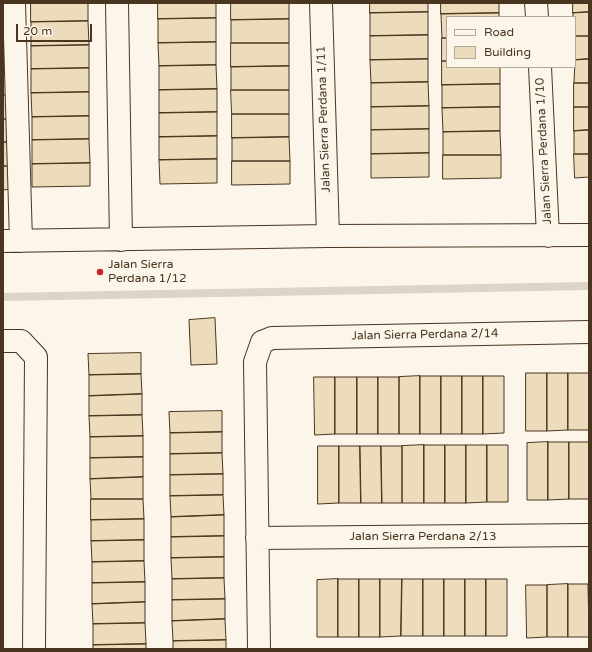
<!DOCTYPE html>
<style>
body{margin:0}
#map{position:relative;width:592px;height:652px;overflow:hidden;background:#fbf6e9;font-family:"Varela Round",sans-serif}
canvas{display:block}
.frame{position:absolute;inset:0;border:4px solid #4a3520;pointer-events:none}
.legend{position:absolute;left:446px;top:16px;width:130px;height:52px;box-sizing:border-box;background:#fbf6e9;border:1px solid #b4a999;margin:0;padding:5px 7px;list-style:none;font-size:12px;color:#4a3520}
.legend li{display:flex;align-items:center;gap:8px;height:20px}
.legend b{width:20px;border:1px solid #b4a999}
.scale{position:absolute;left:16px;top:24px;width:76px;height:18px;box-sizing:border-box;border:2px solid #4a3520;border-top:0;padding-left:5px;font-size:12px;line-height:14px;white-space:nowrap;color:#4a3520;-webkit-text-stroke:3px #fbf6e9;paint-order:stroke}
</style>
<div id="map">
<canvas width="592" height="652"></canvas>
<div class="frame"></div>
<ul class="legend">
<li><b style="height:5px;background:#fbf6e9"></b>Road</li>
<li><b style="height:11px;background:#ecdcbc"></b>Building</li>
</ul>
<div class="scale">20 m</div>
</div>
<script>
const context = document.querySelector('canvas').getContext('2d');
context.lineJoin = 'round';
function strokePath(path, color, width, dash) { context.strokeStyle = color; context.lineWidth = width; context.lineCap = dash ? 'butt' : 'round'; context.setLineDash(dash || []); context.stroke(path); }
function fill(path, color) { context.fillStyle = color; context.fill(path, 'evenodd'); }
function write(font, color, halo, rows, align = 'center') {
  context.font = font + ' "Varela Round",sans-serif'; context.lineWidth = 3; context.setLineDash([]); context.textBaseline = 'middle'; context.strokeStyle = halo; context.fillStyle = color; for (const [text, x, y, turn = 0] of rows) {
    context.save(); context.translate(x, y); context.rotate((+turn || 0) * Math.PI / 180); context.textAlign = isNaN(turn) ? turn : align; if (halo) context.strokeText(text, 0, 0); context.fillText(text, 0, 0); context.restore();
  }
}
const stream = new Path2D(`
 M3 297 589 286`);
const building = new Path2D(`
 M31 3H88V21L31 22Z
 M158 3H216V18L158 19Z
 M231 3H289V19L231 20Z
 M370 3H428V12L370 13Z
 M441 3H499V13L441 14Z
 M573 3H589V12L573 13Z
 M428 12V35L370 36V13Z
 M589 12V36H575V17H573V13Z
 M499 13V17H447V38H442L441 14Z
 M216 18V42L158 43V19Z
 M289 19V43H231V20Z
 M88 21 89 45 31 46V22Z
 M428 35V59L370 60V36Z
 M575 36H589V59L575 60Z
 M442 38H447V61H442Z
 M216 42V65L159 66 158 43Z
 M231 43H289V66L231 67Z
 M89 45V68L31 69V46Z
 M428 59V82L371 83 370 60Z
 M589 59V83H574L575 60Z
 M442 61H447V67H500V84L442 85Z
 M216 65 217 89 159 90V66Z
 M289 66V90H231V67Z
 M89 68V92L31 93V69Z
 M3 72H10V95H3Z
 M428 82 429 106 371 107V83Z
 M574 83H589V107H574Z
 M500 84V107L442 108V85Z
 M217 89V112L159 113V90Z
 M231 90H289V114H232Z
 M89 92V116L32 117 31 93Z
 M3 95H10V119H3Z
 M429 106V129L371 130V107Z
 M500 107V131L443 132 442 108Z
 M574 107H589V130L574 131Z
 M217 112V136L159 137V113Z
 M232 114H289V137L232 138Z
 M89 116V139L32 140V117Z
 M3 119H10V142H3Z
 M429 129V153L371 154V130Z
 M589 130V154H574V131Z
 M500 131 501 155H443V132Z
 M217 136V159L159 160V137Z
 M289 137 290 161H232V138Z
 M89 139 90 163 32 164V140Z
 M3 142H10L11 166H3Z
 M429 153V177L371 178V154Z
 M574 154H589V177L575 178Z
 M443 155H501V178L443 179Z
 M217 159V183L160 184 159 160Z
 M232 161H290V184L232 185Z
 M90 163V186L32 187V164Z
 M3 166H11V189L3 190Z
 M215 318 217 364 191 365 189 320Z
 M141 353V374L89 375 88 354Z
 M526 373H547V431H526Z
 M547 373H568V430L547 431Z
 M568 373H589V430H568Z
 M141 374 142 394 89 396V375Z
 M420 376H441V434H420Z
 M420 376V434H399V377Z
 M441 376H462V434H441Z
 M462 376H483V434H462Z
 M483 376H504V433L483 434Z
 M314 377H335V434L315 435Z
 M335 377H357V434H335Z
 M357 377H378V434H357Z
 M378 377H399V434H378Z
 M142 394V415L89 416V396Z
 M222 411V432L170 433 169 412Z
 M142 415 143 436 90 437 89 416Z
 M222 432V453L170 454V433Z
 M143 436V457L90 458V437Z
 M548 442H569V499L548 500Z
 M548 442V500H527V443Z
 M569 442H589V499H569Z
 M424 445V503H402V446Z
 M424 445H445V503H424Z
 M445 445H466V503H445Z
 M466 445H487V502L466 503Z
 M487 445H508V502H487Z
 M318 446H339V503L318 504Z
 M339 446H360L361 503H339Z
 M360 446H381L382 503H361Z
 M381 446H402V503H382Z
 M222 453 223 474 170 475V454Z
 M143 457V477L90 479V458Z
 M223 474V495L170 496V475Z
 M143 477V499H91L90 479Z
 M223 495 224 515 171 517 170 496Z
 M91 499H143L144 519 91 520Z
 M224 515V536L171 537V517Z
 M144 519V540L91 541V520Z
 M224 536V557L171 558V537Z
 M144 540V561L92 562 91 541Z
 M224 557V578L172 579 171 558Z
 M144 561 145 582 92 583V562Z
 M224 578 225 599 172 600V579Z
 M338 579H359V637H338Z
 M338 579V637H317V580Z
 M359 579H380V637H359Z
 M380 579H402L401 636 380 637Z
 M402 579H423V636H401Z
 M423 579H444V636H423Z
 M444 579H465V636H444Z
 M465 579H486V636H465Z
 M486 579H507V636H486Z
 M145 582V602L92 604V583Z
 M568 584V637H547V585Z
 M568 584H588L589 637H568Z
 M526 585H547V637L527 638Z
 M225 599V619L172 621V600Z
 M145 602V623L93 624 92 604Z
 M225 619 226 640 173 641 172 621Z
 M145 623 146 644 93 645V624Z
 M226 640V649H173V641Z
 M146 644V649H93V645Z`);
const minor = new Path2D(`
 M14 3 21 241
 M117 3 121 240
 M321 3 328 236
 M536 3 537 17
 M540 67 548 236
 M3 241 328 236 589 235
 M3 341H21L36 357 34 649
 M257 538 589 535
 M259 649 255 362 262 342 272 338 589 332`);
const markers = [
 [100,272,4,"#c62828"]
];
const streetNames = [
 ["Jalan Sierra Perdana 1/11",324,119,-92],
 ["Jalan Sierra Perdana 1/10",544,151,-93],
 ["Jalan Sierra Perdana 2/14",425,335,-1],
 ["Jalan Sierra Perdana 2/13",423,537]
];
const poiNames = [
 ["Jalan Sierra",108,265],
 ["Perdana 1/12",108,279]
];
strokePath(stream, '#dcd4c6', 8);
fill(building, '#ecdcbc');
strokePath(building, '#4a3520', 1);
strokePath(minor, '#4a3520', 24);
strokePath(minor, '#fbf6e9', 22);
for (const [x, y, r, color] of markers) { const dot = new Path2D(); dot.arc(x, y, r, 0, 2 * Math.PI); context.fillStyle = color; context.fill(dot); strokePath(dot, '#fbf6e9', 1.5); }
write('12px', '#4a3520', '#fbf6e9', streetNames);
write('12px', '#4a3520', '#fbf6e9', poiNames, 'left');
</script>
